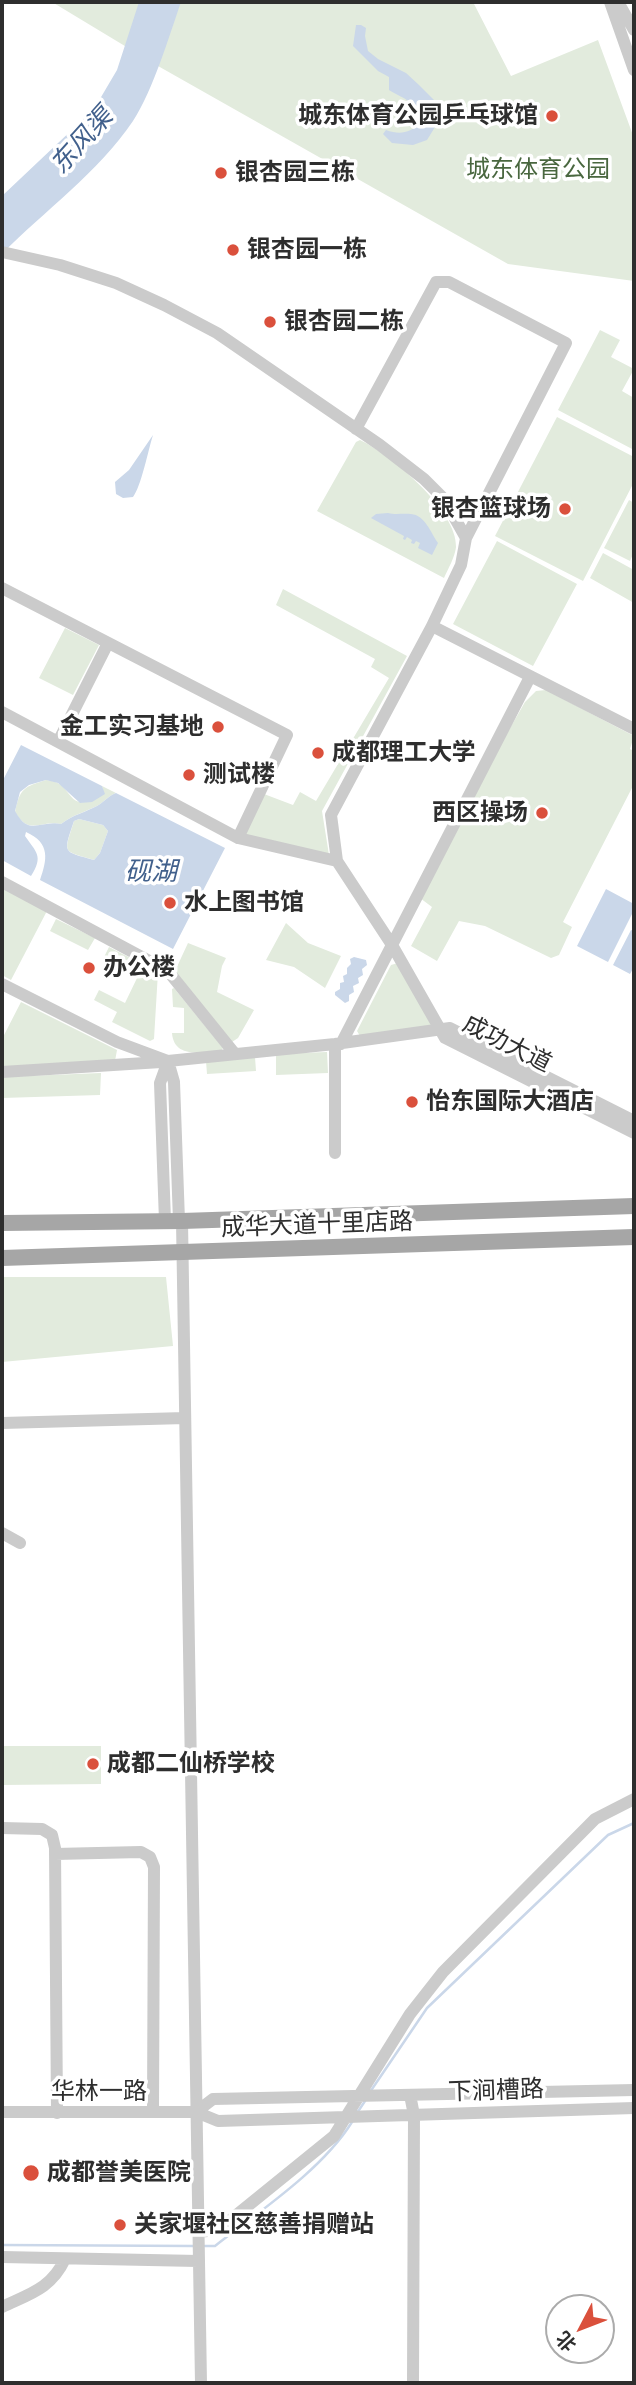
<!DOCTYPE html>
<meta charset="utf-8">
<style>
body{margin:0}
#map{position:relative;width:636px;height:2385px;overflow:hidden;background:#fff;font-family:Quicksand,"Noto Sans SC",sans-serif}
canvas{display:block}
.frame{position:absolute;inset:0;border:4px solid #2e2e2e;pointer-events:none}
.north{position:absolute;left:545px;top:2294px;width:70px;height:70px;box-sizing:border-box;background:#fff;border:2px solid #ababab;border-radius:50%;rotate:228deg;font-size:19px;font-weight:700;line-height:28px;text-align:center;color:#2e2e2e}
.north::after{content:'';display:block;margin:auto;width:24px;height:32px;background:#da503c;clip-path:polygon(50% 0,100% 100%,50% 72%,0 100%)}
</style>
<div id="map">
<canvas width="636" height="2385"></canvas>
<div class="frame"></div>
<div class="north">北</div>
</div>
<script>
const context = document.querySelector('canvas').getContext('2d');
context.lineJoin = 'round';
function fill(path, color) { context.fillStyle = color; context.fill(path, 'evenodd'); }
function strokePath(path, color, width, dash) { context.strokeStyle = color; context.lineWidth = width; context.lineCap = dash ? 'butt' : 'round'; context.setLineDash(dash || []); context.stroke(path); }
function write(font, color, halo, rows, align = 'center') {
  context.font = font + ' Quicksand,"Noto Sans SC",sans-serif'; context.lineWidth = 7; context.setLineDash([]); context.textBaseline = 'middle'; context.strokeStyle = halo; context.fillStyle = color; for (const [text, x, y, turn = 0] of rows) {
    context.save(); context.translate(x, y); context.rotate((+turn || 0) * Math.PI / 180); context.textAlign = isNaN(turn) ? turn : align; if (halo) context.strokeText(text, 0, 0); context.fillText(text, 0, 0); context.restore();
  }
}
const green = new Path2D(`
 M52 2H473L511 76 598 40 634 138V281L508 264 158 66Z
 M600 330 620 340 611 357 634 369 622 391 634 398V450L558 410Z
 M557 417 634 457V482L583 581 495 536Z
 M360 440C390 454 458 511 456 547 455 557 448 569 444 578L317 511 356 442Z
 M629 500 634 503V552L630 561 604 548Z
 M497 541 577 584 533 666 453 624Z
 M603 553 634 570V603L590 578Z
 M283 589 407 656 322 811 329 855 243 835 264 794 293 805 300 792 316 801 389 678 371 667 375 659 276 605Z
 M65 628 99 645 73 695 39 678Z
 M546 690 634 736 630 749 634 751V784L563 922 572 927 559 955 551 958 485 926 459 921 437 961 411 946 432 907 420 898 497 751 525 702 536 691Z
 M46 780C77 782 63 818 104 794L102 786 116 793C108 796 104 802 97 806 83 813 74 814 61 824 40 820 29 836 15 812 20 788 24 787 46 780Z
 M79 819 103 825 108 831 100 853 94 860C61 850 64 854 74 821Z
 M2 885 48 909 11 980 2 975Z
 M56 919 95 938 88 950 50 931Z
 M286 923 308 943 341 956 325 988 294 967 266 960Z
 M188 943 226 958 222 966 217 992 254 1010 238 1038 232 1042 175 971Z
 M109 947 158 972 154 1039 150 1041 112 1022 117 1012 94 1000 99 990 125 1003 138 976 103 959Z
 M398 963 433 1021 429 1028 360 1036 357 1031 391 965Z
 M174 988 223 1048 221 1051C202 1052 174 1059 172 1033H184V1008L173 1007 172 989Z
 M21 1002 117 1050 115 1061 2 1068V1039Z
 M327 1052 328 1073 276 1075V1054Z
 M255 1057 256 1071 207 1074 206 1061Z
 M101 1073 100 1095 2 1098V1077Z
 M2 1277H166L173 1346 2 1362Z
 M2 1746H101V1784L2 1785Z`);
const water = new Path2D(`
 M139 2H181C168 39 154 88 133 121 98 173 45 210 2 254V196L94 109 117 70Z
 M356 25H361L366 28 365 36 368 51 378 59 406 73 419 85 436 102 440 119 427 140 413 145 392 143 383 134 386 130C400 135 410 133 420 123 420 103 404 99 389 90V77L378 71 353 46Z
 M153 435C148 451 141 487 133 497L123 498 116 494 115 482 129 470Z
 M388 513C396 515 403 513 411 514 425 515 431 533 438 543L432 555 418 548 420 543 416 541 414 544 411 543 412 540 407 537 405 540 403 539 404 536 371 518 376 514Z
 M21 745 102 786 105 794 92 802 80 803 58 783 46 780 29 785 20 792 15 811C29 837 40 820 61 824 74 814 84 813 97 806 104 802 108 796 116 793L225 848 173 949 40 880C47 860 51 843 26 832L25 836C36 852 44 856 31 876L2 860V782ZM79 819 103 825 108 831 100 853 94 860C62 851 63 854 74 821Z
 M606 889 634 904V910L608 962 577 946Z
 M631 930 634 931V967L630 974 613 965Z
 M354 957 366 960 367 965 362 969 363 975 358 978 359 983 353 986 354 992 349 995V1001L345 1003 335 995V992L340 989V983L344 982 343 976 347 974V968L351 964 350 959Z`);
const stream = new Path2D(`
 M370 2092 427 2008 608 1835 634 1823
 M357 2113 365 2101
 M2 2245 194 2246
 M205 2246H215C260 2211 322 2170 352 2122`);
const minor = new Path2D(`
 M610 2 634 70
 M618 2 634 30
 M2 252 60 265 116 283 164 305 217 333 380 445 424 479 444 499 466 538 461 565 432 626 331 815 337 861 392 945 445 1038 634 1133
 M356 429 436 282H449L566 343 466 538
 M2 588 287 735 238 838
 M432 626 634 729
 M2 712 238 838 337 861
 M58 742 108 643
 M2 882 168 971 235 1054
 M2 984 117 1042 168 1061 335 1044 450 1028 634 1121
 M335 1044V1153
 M341 1044 530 677
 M168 1061 174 1082 179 1221
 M2 1072 161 1062
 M165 1221 160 1083 168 1061
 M182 1221 201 2383
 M2 1423 185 1418
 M2 1533 20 1543
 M2 1828 42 1829 52 1835 55 1848 57 2113
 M55 1854 141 1852 150 1857 154 1867 153 2112
 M410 2095 414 2115 413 2383
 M2 2112H196L218 2121 634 2108
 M196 2112 213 2099 634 2090
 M197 2232 218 2230 334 2136 410 2014 443 1972 595 1819 634 1799
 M2 2257 198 2261
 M2 2307C29 2294 51 2289 65 2259`);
const major = new Path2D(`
 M2 1223 182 1221 634 1206
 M2 1258 634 1237`);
const markers = [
 [552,116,7,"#da503c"],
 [221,173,7,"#da503c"],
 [233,250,7,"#da503c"],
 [270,322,7,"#da503c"],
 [565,509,7,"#da503c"],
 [218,727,7,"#da503c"],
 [318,753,7,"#da503c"],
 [189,775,7,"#da503c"],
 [542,813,7,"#da503c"],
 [170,903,7,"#da503c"],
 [89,968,7,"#da503c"],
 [412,1102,7,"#da503c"],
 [93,1764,7,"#da503c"],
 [31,2173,9,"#da503c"],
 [120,2225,7,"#da503c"]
];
const poiNames = [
 ["城东体育公园乒乓球馆",538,116,"right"],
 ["银杏园三栋",235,173],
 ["银杏园一栋",247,250],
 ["银杏园二栋",284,322],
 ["银杏篮球场",551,509,"right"],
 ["金工实习基地",204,727,"right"],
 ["成都理工大学",332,753],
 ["测试楼",203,775],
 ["西区操场",528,813,"right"],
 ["水上图书馆",184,903],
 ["办公楼",103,968],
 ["怡东国际大酒店",426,1102],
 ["成都二仙桥学校",107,1764],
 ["成都誉美医院",47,2173],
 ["关家堰社区慈善捐赠站",134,2225]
];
const parkNames = [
 ["城东体育公园",538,170]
];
const streetNames = [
 ["成功大道",507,1044,27],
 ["成华大道十里店路",317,1225,-2],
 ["下涧槽路",496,2091,-2],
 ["华林一路",99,2092]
];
const waterNames = [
 ["东风渠",82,141,-48],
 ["砚湖",151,872]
];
fill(green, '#e2ebdd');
fill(water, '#cad7e9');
strokePath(stream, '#cad7e9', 2.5);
strokePath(minor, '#cbcbcb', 12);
strokePath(major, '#a6a6a6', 16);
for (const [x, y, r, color] of markers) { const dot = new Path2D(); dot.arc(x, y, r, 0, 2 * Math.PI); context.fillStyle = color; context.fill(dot); strokePath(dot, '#fff', 2.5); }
write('bold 24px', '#2e2e2e', '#fff', poiNames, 'left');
write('24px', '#49673f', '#fff', parkNames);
write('24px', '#2e2e2e', '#fff', streetNames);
write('italic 26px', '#41608c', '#fff', waterNames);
</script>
